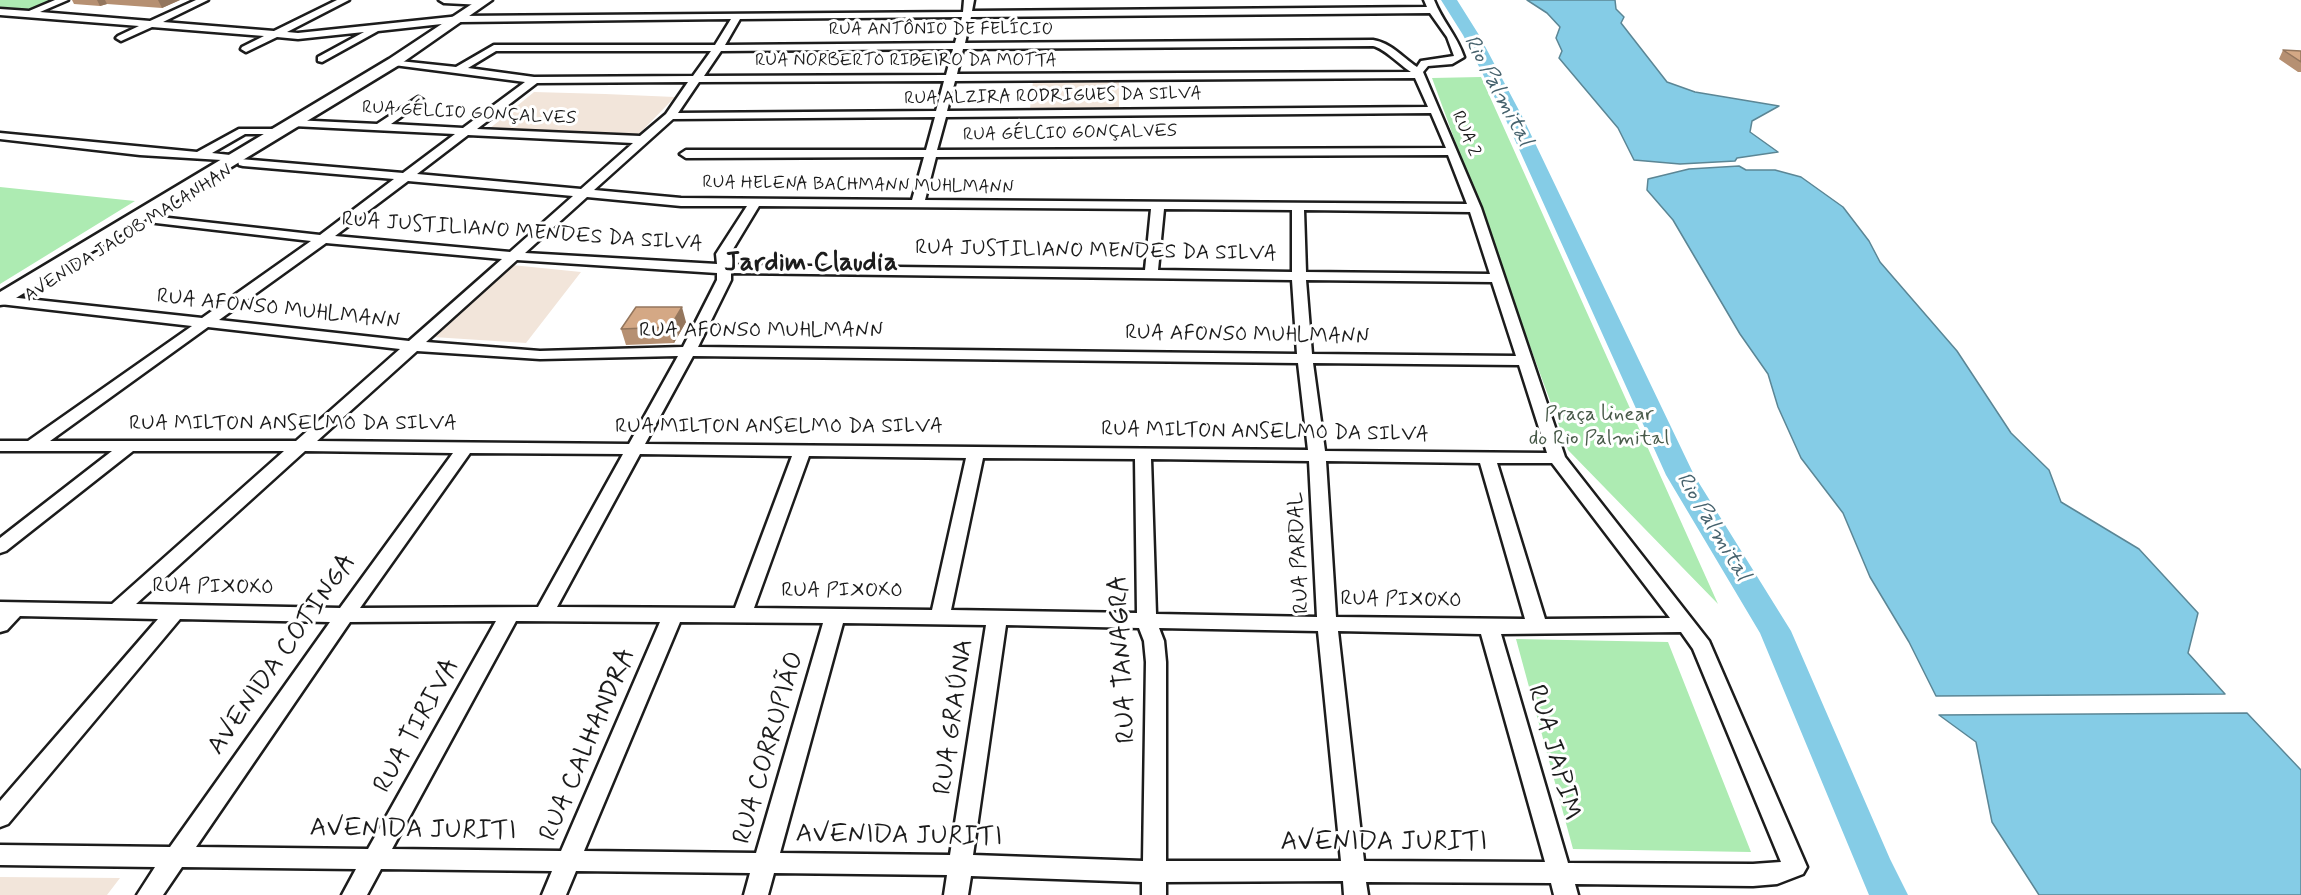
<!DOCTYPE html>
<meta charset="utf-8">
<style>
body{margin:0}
canvas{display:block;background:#fff}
</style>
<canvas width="2301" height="895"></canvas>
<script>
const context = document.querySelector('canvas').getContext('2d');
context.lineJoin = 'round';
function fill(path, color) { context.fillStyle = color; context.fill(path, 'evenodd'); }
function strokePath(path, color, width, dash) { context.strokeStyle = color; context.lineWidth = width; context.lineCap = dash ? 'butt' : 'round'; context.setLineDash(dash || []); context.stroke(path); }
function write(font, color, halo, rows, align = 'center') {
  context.font = font + ' Mynerve,sans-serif'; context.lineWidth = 6; context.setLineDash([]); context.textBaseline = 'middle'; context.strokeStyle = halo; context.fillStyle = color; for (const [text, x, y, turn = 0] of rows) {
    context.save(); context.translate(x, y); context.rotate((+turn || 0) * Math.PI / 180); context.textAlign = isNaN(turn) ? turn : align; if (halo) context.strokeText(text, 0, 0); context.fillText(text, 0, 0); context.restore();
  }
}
const built = new Path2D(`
 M1033 81H1119V108L1030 109Z
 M534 92 605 94 675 97 637 136 489 129Z
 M512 265 581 272 526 343 433 337Z
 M0 877 120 878 107 895H0Z`);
const green = new Path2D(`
 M0 0H54L31 10 0 7Z
 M1481 77 1718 604 1568 450 1432 78Z
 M0 187 135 201 0 284Z
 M1516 639 1668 642 1751 852 1573 849Z`);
const water = new Path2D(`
 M1527 0H1615L1616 9 1624 17 1621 23 1667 82 1695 92 1779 106 1752 121 1750 132 1778 152 1737 158 1735 161 1680 164 1634 160 1618 128 1559 58 1562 51 1556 38 1560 27 1547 13Z
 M1739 166 1746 170H1775L1801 177 1843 207 1869 241 1880 262 1957 351 2011 433 2049 470 2061 502 2139 549 2198 613 2188 653 2225 694 1936 696 1909 642 1870 577 1843 513 1801 458 1778 407 1768 374 1740 334 1673 220 1647 190 1648 179 1689 169Z
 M2247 713 2301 770V895H2039L1992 822 1976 742 1939 715Z`);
const river = new Path2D(`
 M1441 0H1457L1479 35 1523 118 1694 475 1791 631 1890 859 1908 895H1869L1760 633 1666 475 1505 118 1463 35Z`);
const minor = new Path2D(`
 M55 0H68L40 12 150 21 196 0H208L163 22 274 31 337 0H349L287 32 298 33 460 16 963 12 964 0H974L972 11 1427 7 1424 0H1434C1442 21 1456 34 1464 57L1452 64 1428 66 1423 72 1481 208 1565 457 1709 641 1807 867 1803 874 1777 884 1753 886 1575 884 1578 895H1554L1551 883 1366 882 1368 895H1344L1343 881 1166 882V895H1142V882L971 876 968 895H944L947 875 774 873 768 895H744L750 873 576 871 566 895H542L552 871 381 869 367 895H342L356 869 182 867 163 895H137L155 867 0 865V845L170 847 330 622 180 619 8 824 0 827V801L158 619 20 616 7 630 0 632V602L112 604 284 451H133L6 551 0 553V538L112 451H0V441H28L192 326 0 304V296L202 318 311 241 156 223 151 222 150 219 151 216 320 235 394 179 243 166 239 165 238 161 140 155 0 139V133L197 152 239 129H279L285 132 283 134H245L212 153 239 156 240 159 403 173 455 134 293 126 287 123 293 120 377 124 418 97 423 100 422 102 391 124 463 128 525 82 394 65 389 62 390 60 456 67 494 45H715L731 19 460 22 378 31 322 62 318 61V57L364 32 298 39 277 37 246 52 241 49 242 47 264 36 152 27 121 41 116 38 118 36 139 26 0 15V9L29 11ZM1430 13 1447 37 1454 56 1421 61 1417 67C1401 56 1391 43 1373 40L965 43 971 17ZM962 17 955 43 725 45 740 19ZM1373 46C1384 48 1400 65 1411 72L957 74 963 49ZM953 49 946 75 704 76 721 51ZM496 51H711L693 76 534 77 468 68ZM1415 78 1428 107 947 111 955 81ZM944 81 936 111 678 113 699 82ZM688 82 666 114 640 136 477 129 537 83ZM1431 113 1446 148 937 150 946 117ZM935 117 926 150H686L680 154 686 158 924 157 912 200 681 198 594 190 673 119ZM468 135 633 143 581 189 417 174ZM1448 155 1467 204 925 200 936 157ZM408 181 573 196 510 252 335 236ZM587 197 681 206H747L716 254 717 264 525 253ZM759 206 1151 209 1145 270 730 265V254ZM1164 209 1292 210V272L1158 270ZM1304 210 1470 212 1490 274 1306 272ZM326 243 502 259 409 341 219 320ZM517 260 717 273V280L683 347 540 351 426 342ZM731 273 1292 280 1297 354 698 347 731 280ZM1306 280 1492 282 1516 356 1312 354ZM208 327 400 349 296 441H50ZM417 351 540 359 678 356 629 444 317 441ZM693 356 1298 363 1308 450 645 444ZM1313 363 1519 365 1547 453 1325 451ZM305 451 453 453 340 608 136 604ZM470 453 623 454 538 607 360 608ZM640 454 792 456 735 608 557 607ZM809 456 966 458 932 610 754 608ZM983 458 1135 459 1137 613 951 610ZM1151 459 1309 461 1317 617 1156 614ZM1326 461 1480 463 1525 619 1336 617ZM1497 463H1552L1670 618 1545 619ZM496 621 368 849 196 847 350 622ZM516 621 660 622 561 851 392 849ZM680 622 823 623 756 853 584 851ZM843 623 986 625 950 855 780 853ZM1006 625 1139 628 1144 641 1146 662 1143 861 973 855ZM1159 628 1318 631 1341 861H1166V662L1164 641ZM1338 631 1481 634 1545 862 1364 861ZM1681 632 1693 649 1781 862 1753 864 1568 863 1501 634Z
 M439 0H486L488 2 483 5 444 3Z`);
const major = new Path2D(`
 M478 0H492L399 65 6 304 0 305V292L389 59Z`);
const wall = new Path2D(`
 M72 0H180L162 8 107 4 100 6 74 4Z
 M2283 50 2301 51V72H2298L2279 59Z
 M686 322 674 343 626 345 621 329Z`);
const shadedWall = new Path2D(`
 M97 0H105L107 4 100 6Z
 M158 0H180L162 8Z
 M682 307 686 322 674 343 670 327Z`);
const building = new Path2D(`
 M2283 50 2301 51V62Z
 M636 307H682L670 327 621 329Z`);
const farStreetnames = [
 ["RUA ANTÔNIO DE FELÍCIO",941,30],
 ["RUA NORBERTO RIBEIRO DA MOTTA",906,61],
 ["RUA ALZIRA RODRIGUES DA SILVA",1053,97,-1],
 ["RUA GÉLCIO GONÇALVES",469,114,3],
 ["RUA GÉLCIO GONÇALVES",1070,134,-1],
 ["RUA 2",1465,134,67],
 ["RUA HELENA BACHMANN MUHLMANN",858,186,1],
 ["AVENIDA JACOB MACANHAN",129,234,-32]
];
const streetNames = [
 ["RUA JUSTILIANO MENDES DA SILVA",522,233,4],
 ["RUA JUSTILIANO MENDES DA SILVA",1096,252,1],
 ["RUA AFONSO MUHLMANN",278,310,6],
 ["RUA AFONSO MUHLMANN",761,332],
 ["RUA AFONSO MUHLMANN",1247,336,1],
 ["RUA MILTON ANSELMO DA SILVA",293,425],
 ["RUA MILTON ANSELMO DA SILVA",779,428],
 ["RUA MILTON ANSELMO DA SILVA",1265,433,1],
 ["RUA PARDAL",1300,553,-93],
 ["RUA PIXOXO",213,588,1],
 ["RUA PIXOXO",842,592],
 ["RUA PIXOXO",1401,601,1]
];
const parkNames = [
 ["Praça linear",1599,416],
 ["do Rio Palmital",1599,440]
];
const waterNames = [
 ["Rio Palmital",1497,91,62],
 ["Rio Palmital",1712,527,59]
];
const nearStreetnames = [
 ["AVENIDA COTINGA",283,655,-55],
 ["RUA TANAGRA",1124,659,-93],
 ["RUA GRAÚNA",955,717,-82],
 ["RUA TIRIVA",418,726,-61],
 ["RUA CALHANDRA",589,745,-67],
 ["RUA CORRUPIÃO",770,748,-74],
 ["RUA JAPIM",1553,753,74],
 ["AVENIDA JURITI",413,831,1],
 ["AVENIDA JURITI",899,837,1],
 ["AVENIDA JURITI",1384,844]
];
const districtNames = [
 ["Jardim Claudia",811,264]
];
fill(built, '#f2e5da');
fill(green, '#adebb2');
fill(water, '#85cce6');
strokePath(water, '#5b8695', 1.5);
fill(river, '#85cce6');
strokePath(minor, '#1c1c1c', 5);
strokePath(major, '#1c1c1c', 5);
fill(minor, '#fff');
fill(major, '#fff');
fill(wall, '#b69072');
fill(shadedWall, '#94765d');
fill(building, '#d4a885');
strokePath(building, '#94765d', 1.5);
write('18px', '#1c1c1c', '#fff', farStreetnames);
write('21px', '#1c1c1c', '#fff', streetNames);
write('21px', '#485a49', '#fff', parkNames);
write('italic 22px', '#46626d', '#fff', waterNames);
write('26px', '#1c1c1c', '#fff', nearStreetnames);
write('bold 27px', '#1c1c1c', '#fff', districtNames);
</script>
